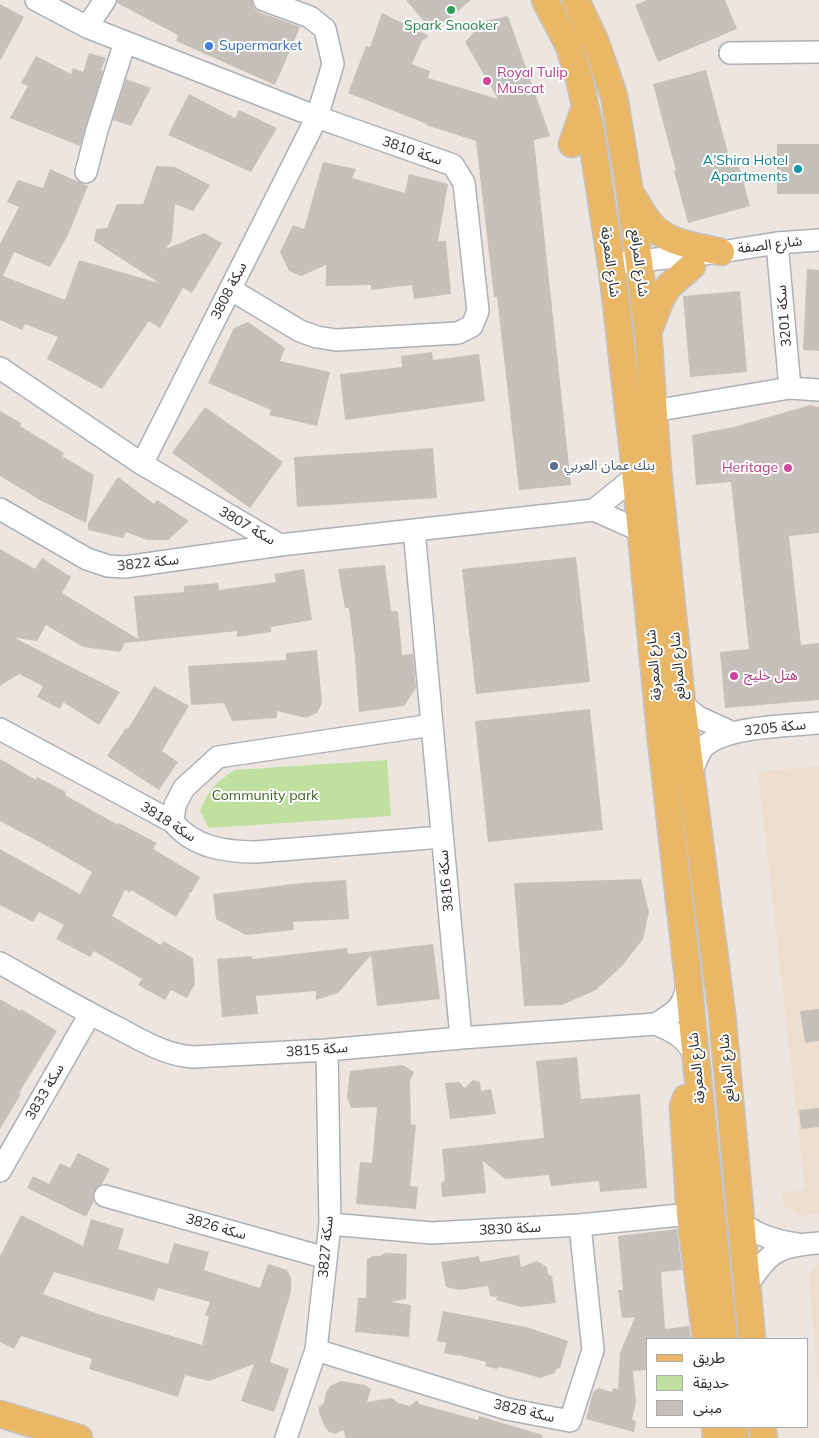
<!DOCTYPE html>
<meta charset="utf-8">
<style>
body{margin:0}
#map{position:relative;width:819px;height:1438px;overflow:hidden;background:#ede5df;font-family:Mulish,"Noto Sans Arabic",sans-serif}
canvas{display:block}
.legend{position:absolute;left:646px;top:1338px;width:162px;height:90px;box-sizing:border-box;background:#fff;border:1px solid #ababab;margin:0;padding:6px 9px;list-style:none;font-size:15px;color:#2c2c2c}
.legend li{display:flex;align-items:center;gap:10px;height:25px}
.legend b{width:25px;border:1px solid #ababab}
</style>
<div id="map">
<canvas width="819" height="1438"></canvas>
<ul class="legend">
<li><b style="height:6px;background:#eab767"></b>طريق</li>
<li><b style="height:14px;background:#bfe09f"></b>حديقة</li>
<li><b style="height:14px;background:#c6c0bb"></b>مبنى</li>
</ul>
</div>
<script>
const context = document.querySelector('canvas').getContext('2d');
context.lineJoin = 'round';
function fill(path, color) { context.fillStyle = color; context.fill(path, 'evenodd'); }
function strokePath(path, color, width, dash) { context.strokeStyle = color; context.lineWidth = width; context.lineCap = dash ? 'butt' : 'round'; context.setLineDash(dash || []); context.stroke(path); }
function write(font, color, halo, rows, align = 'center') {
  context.font = font + ' Mulish,"Noto Sans Arabic",sans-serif'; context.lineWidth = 4; context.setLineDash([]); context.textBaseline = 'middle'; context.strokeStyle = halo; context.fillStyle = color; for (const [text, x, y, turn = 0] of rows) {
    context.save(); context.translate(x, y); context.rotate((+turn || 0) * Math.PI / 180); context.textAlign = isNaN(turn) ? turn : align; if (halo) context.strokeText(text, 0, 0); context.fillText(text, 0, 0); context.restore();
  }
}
const education = new Path2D(`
 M819 766V1213L799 1216 783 1204 781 1194 805 1189 758 772Z
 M818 1263H819V1403L809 1274Z`);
const green = new Path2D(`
 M387 760 391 816 209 828 200 811C210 788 215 783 235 770Z`);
const building = new Path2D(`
 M117 0H252L254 8 259 12 300 27 275 85 176 41 178 35 117 3Z
 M406 0H471L433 32Z
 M647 0H725L737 29 658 62 635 5Z
 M0 4 24 17 0 61Z
 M382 13 429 36 422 41 412 64 430 71 428 78 498 99 465 42 484 21 508 16 550 136 534 140 571 485 519 490 497 297H494L476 141 426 125 427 124 348 93 366 46 370 47Z
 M89 53 106 58 101 70 103 71 80 146 10 118 28 86 21 83 36 56 71 74 73 68 83 72Z
 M706 70 729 157 736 155 750 206 688 223 674 171H676L653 84Z
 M126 79 151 88 131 126 113 120Z
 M189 94 235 118 239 110 277 128 251 172 168 135Z
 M777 144H819V194H777Z
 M323 162 356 169 352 178 405 193 409 174 448 184 438 241H446L451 294 414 299 412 285 371 290V285L326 286V265L301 276 289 271 280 252 293 225 304 229Z
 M156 166 175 167 210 185 193 211 175 204 172 240 166 249 204 233 222 243 192 293 183 288 160 328 149 321 102 389 47 359 58 337 25 324 22 330 0 320V244L19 207 7 202 18 180 43 188 50 169 88 186 68 235 50 267 14 252 3 276 65 300 79 260 159 283 94 241 96 229 107 228 117 204H143Z
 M807 269 819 270V351L803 350Z
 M740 291 747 372 690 377 683 296Z
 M248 322 285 348 280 361 330 372 317 426 269 415 271 410 208 383 234 328Z
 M432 352 433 360 479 354 485 401 345 420 340 374 402 367 401 356Z
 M810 405 819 407V533L789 536 801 645 819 643V700L725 708 720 652 749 649 731 482 696 485 692 435 734 427Z
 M205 407 283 462 250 508 172 453Z
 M0 411 21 423 20 426 64 453 62 456 94 475 86 523 40 500 0 476Z
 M433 448 437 498 297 507 294 457Z
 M118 477 154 504 157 500 189 521 168 540H147L126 532 123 538 88 530V523Z
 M0 549 35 569 42 558 71 577 62 593 138 639 134 596 184 592V586L218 583 219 590 276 582 274 574 304 569 312 620 271 627V632L237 637V631L125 643 120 652 83 647 46 625 37 641 15 638 120 692 99 725 63 702 60 709 37 697 43 686 19 674 0 686Z
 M576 557 590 682 476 694 462 569Z
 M385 565 391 611H398L402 655 413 654 416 688 404 706 359 712 355 658 349 608H345L338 569Z
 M317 650 322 703 317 713 306 718 277 711V718L232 721 224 703 191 705 188 666 286 660V653Z
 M154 686 189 706 162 751 178 762 159 790 107 756 126 728 128 729Z
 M590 709 603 830 488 842 475 721Z
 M0 759 36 780 37 777 66 792 65 795 118 825 119 823 157 843 153 849 200 877 191 893H189V896L176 917 131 890 130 893 125 890 112 916 161 945 163 941 193 958 195 984 187 998 171 990 165 1000 138 985 142 979 94 951 90 957 56 939 64 925 39 912 33 922 0 905V849L80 894 92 872 45 845 0 821Z
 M641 879 649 912 643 939 623 965 596 990 562 1005 524 1006 514 883Z
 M346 880 349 919 293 922 294 930 246 935 216 919 213 894 301 883Z
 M433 944 440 999 377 1006 371 955 338 993 316 1000V991L256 996 258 1014 222 1017 217 959 252 956V959L347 948 348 954Z
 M0 999 20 1011 21 1009 57 1031 19 1093 21 1094 0 1129Z
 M819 1009V1041L805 1043 800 1011Z
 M577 1057 581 1099 640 1094 647 1188 600 1192 599 1181 551 1186 549 1175 505 1179 483 1161 486 1193 442 1197 441 1184 445 1180 442 1149 544 1138 536 1061Z
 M403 1065 414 1072 410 1081 411 1124 416 1125 410 1186 418 1187 416 1209 356 1204 360 1162 372 1163 377 1107 351 1108 347 1097 350 1071Z
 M473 1080 480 1082 481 1091 491 1089 496 1114 450 1119 445 1083 459 1082 465 1088Z
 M819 1108V1127L801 1129 799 1110Z
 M78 1153 110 1169 102 1184 97 1187 93 1192 94 1201 86 1217 27 1188 33 1176 49 1184 60 1163 70 1168Z
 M21 1215 83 1246 91 1219 124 1229 118 1249 168 1264 174 1243 209 1252 204 1270 260 1288 268 1264 287 1270 291 1278V1292L270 1362 289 1369 274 1412 241 1401 254 1364 209 1381 185 1375 178 1397 89 1369 92 1359 21 1336 14 1349 0 1342V1256ZM54 1272 154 1301 158 1288 210 1302 205 1315 209 1316 202 1345 98 1314 43 1294Z
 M677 1229 682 1270 661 1272 665 1329 689 1326 691 1339H648V1370L633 1371 636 1403 632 1419 636 1422 634 1432 586 1419 593 1392 599 1388 612 1392 613 1388 618 1389 620 1353 635 1317 622 1318 618 1290H623L618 1236Z
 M385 1253 407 1254 406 1299 391 1302 411 1305 409 1337 355 1332 358 1298H366L367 1259 373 1256H380Z
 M519 1255 521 1267 537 1261 547 1267 548 1274 552 1276 556 1303 521 1307 496 1300 497 1297 490 1296 488 1286 459 1290 446 1287 441 1262 479 1256 480 1262Z
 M443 1311 526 1327 568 1341 560 1368 556 1369 555 1373 540 1378 509 1369 498 1367 497 1369 485 1366 486 1362 458 1355V1356L444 1353 446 1343 437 1341Z
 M340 1381 365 1385 371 1389 367 1402 392 1398 398 1403 410 1406 417 1400 419 1404 478 1420 479 1416 543 1435 542 1438H346L343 1430 335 1434 329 1432 324 1425 319 1413V1407L324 1403 326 1393 330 1386Z`);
const minor = new Path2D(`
 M36 0 87 27 317 117 453 165 464 183 478 311 472 326 458 333 336 340 317 337 300 331 230 289
 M87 27 105 0
 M730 53 819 52
 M86 172 97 130 125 42
 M777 243 790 388
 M611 264 721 252 777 243 819 240
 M0 368 142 464 280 545 594 510 641 531
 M653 411 790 388 819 390
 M142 464 317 117 333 64 325 29 310 17 264 0
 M0 509 87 559 108 566 125 567 280 545
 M594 510 636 476
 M414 530 461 1038
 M682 704 698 717 731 732
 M0 729 173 822C193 847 225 852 256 852L442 837
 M690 776C694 768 697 755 703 748 722 726 790 726 819 723
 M173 822 175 805 184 788 218 757 432 725
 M0 963C39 985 78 1008 118 1028 143 1041 165 1055 193 1057L327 1050 461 1038 656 1024C678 1010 682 1009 688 983
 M656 1024C675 1032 684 1037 695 1055
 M0 1171 90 1014
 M105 1196 326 1258
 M742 1223C759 1236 776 1241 797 1244
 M330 1224 432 1233 580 1225 690 1214
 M747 1285C771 1251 777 1246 819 1243
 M316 1350 507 1409 570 1421 593 1350 580 1225
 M286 1438 316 1350 330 1224 327 1050`);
const major = new Path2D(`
 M545 0 569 46 580 82 591 133 613 277 634 460 660 731 687 969 724 1339
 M576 0 596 43 614 96 630 193 648 332 658 471 682 704 722 1014 752 1339
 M572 144 585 107
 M633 197C639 206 643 215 650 223 666 244 697 246 721 252
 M648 332 661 299 668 287 692 266
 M686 1098 683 1107 690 1214 706 1339
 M0 1414 79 1438
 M715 1427 716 1438
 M734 1427 735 1438
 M762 1427 764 1438`);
const markers = [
 [451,10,5,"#2e9e5b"],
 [209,46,5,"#3f7fe0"],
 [487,81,5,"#d1479c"],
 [798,169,5,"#0f9aa8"],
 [554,466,5,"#5c6f8a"],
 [788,468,5,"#d1479c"],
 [734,676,5,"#d1479c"]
];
const leisureNames = [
 ["Spark Snooker",451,26]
];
const shopNames = [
 ["Supermarket",219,46]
];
const hotelNames = [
 ["Royal Tulip",497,73],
 ["Muscat",497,89],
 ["Heritage",778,468,"right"],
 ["هتل خلیج",744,676]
];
const streetNames = [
 ["سكة 3810",412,151,19],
 ["شارع الصفة",770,245,-7],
 ["شارع المعرفة",610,262,82],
 ["شارع المرافع",639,263,83],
 ["سكة 3808",229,291,-63],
 ["سكة 3201",784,316,-95],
 ["سكة 3807",247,526,30],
 ["سكة 3822",148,563,-6],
 ["شارع المعرفة",654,665,-95],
 ["شارع المرافع",678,666,-95],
 ["سكة 3205",775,728,-6],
 ["سكة 3818",168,822,32],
 ["سكة 3816",446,881,-95],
 ["سكة 3815",317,1050,-4],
 ["شارع المعرفة",697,1068,-96],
 ["شارع المرافع",727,1068,-95],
 ["سكة 3833",45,1092,-60],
 ["سكة 3826",216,1227,16],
 ["سكة 3830",510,1229,-3],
 ["سكة 3827",326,1247,-85],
 ["سكة 3828",524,1411,13]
];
const cultureNames = [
 ["A'Shira Hotel",788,161],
 ["Apartments",788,177]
];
const serviceNames = [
 ["بنك عمان العربي",564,466]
];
const parkNames = [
 ["Community park",265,796]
];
fill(education, '#eddfd0');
fill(green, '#bfe09f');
fill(building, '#c6c0bb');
strokePath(minor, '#acb0b8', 24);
strokePath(major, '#c4c4c4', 29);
strokePath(minor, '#fff', 21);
strokePath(major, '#eab767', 26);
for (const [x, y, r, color] of markers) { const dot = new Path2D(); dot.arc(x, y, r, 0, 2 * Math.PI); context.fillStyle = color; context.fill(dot); strokePath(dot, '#fff', 2); }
write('14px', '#27864d', '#fff', leisureNames);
write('14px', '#366cbe', '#fff', shopNames, 'left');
write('14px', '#b23c85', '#fff', hotelNames, 'left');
write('14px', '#2c2c2c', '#fff', streetNames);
write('14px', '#0d838f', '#fff', cultureNames, 'right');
write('14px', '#4e5e75', '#fff', serviceNames, 'left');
write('14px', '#39671f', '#fff', parkNames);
</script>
